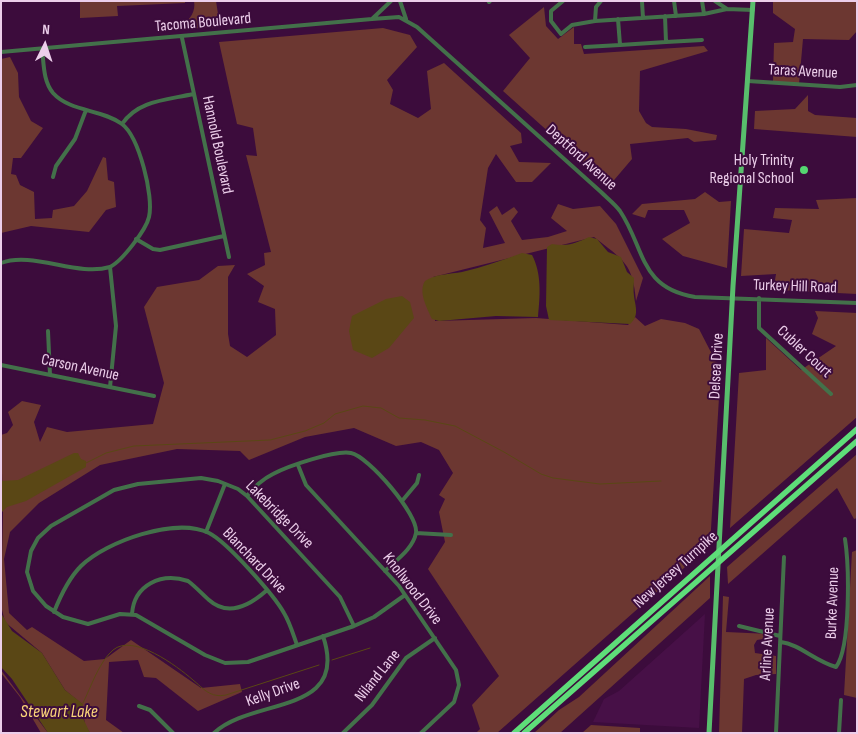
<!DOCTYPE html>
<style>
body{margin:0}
#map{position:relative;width:858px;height:734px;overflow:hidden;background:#3c0c3c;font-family:"Sofia Sans Condensed",sans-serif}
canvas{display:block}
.frame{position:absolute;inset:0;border:2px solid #ecceea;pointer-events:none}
.north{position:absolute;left:20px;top:20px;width:50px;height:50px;-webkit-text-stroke:4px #3c0c3c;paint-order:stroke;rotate:4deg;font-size:14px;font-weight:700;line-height:20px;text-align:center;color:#ecceea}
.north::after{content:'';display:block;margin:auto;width:18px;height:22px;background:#ecceea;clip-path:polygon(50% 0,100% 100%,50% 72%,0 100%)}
</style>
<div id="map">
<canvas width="858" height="734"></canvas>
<div class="frame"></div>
<div class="north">N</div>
</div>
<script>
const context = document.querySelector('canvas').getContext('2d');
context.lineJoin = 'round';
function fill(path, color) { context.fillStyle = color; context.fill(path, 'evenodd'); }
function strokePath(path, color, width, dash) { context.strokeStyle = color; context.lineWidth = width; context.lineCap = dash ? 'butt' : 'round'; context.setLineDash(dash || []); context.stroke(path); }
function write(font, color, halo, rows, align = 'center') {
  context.font = font + ' "Sofia Sans Condensed",sans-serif'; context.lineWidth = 4; context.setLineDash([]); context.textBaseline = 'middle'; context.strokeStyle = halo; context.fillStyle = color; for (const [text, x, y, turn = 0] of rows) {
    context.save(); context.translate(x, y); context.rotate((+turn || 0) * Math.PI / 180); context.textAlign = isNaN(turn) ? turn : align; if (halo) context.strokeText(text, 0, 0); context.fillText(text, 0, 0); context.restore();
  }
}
const built = new Path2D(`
 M705 614 699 728 593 722 604 699 619 691Z`);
const green = new Path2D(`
 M80 1H185V3L117 6 118 16 80 18Z
 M194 1H216L220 27 183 29 182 25C190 20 196 11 194 1Z
 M773 1H857V31L849 40 803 39 799 84 773 82 774 43 793 42 795 29 773 13Z
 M544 7 546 26 558 39 574 27V44H581L584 54 704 46 708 51 640 71 639 111 646 123 652 127 686 129 717 135 716 140 694 142 688 138 630 144 632 159 609 186 503 91 530 58 509 35Z
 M383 28 410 35 417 47 387 80 393 90 390 104 418 118 431 109 427 71 444 63 521 133 522 143 510 146 519 162 551 163 532 182H516L496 154 488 168 480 220 486 228 483 248 505 243 489 212 497 206 502 215 514 207 518 212 511 221 522 240 548 237 567 231 551 218 558 204 573 209 600 206 616 224 643 278 636 301C633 263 623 260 594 237L433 277 435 321 536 318 628 325 635 317 645 326 661 319 685 323 699 329 716 362 721 365 710 545 497 733H476L480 729 472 705 499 676 428 569 445 542 439 512 445 499 439 495 453 473 439 450 421 442 396 446 354 428 305 437 249 460 240 451 177 449 100 465 39 503 10 532 4 559 9 613 27 630 32 627 84 661 105 659 131 640 201 688 240 684 242 692 198 711 156 678 144 677 138 660 109 662 106 720 124 733H90L85 725 82 704 65 690 42 653 5 622 1 606 3 511 1 435 7 433 13 425 8 412 22 401 41 405 34 422 40 442 47 427 67 432 153 424 164 383 144 307 157 287 199 280 218 266 235 265 228 277V334L230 346 247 357 276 335 275 309 258 302 264 286 247 274 265 265 264 253 271 252 246 155 257 156 253 128 237 124 219 42Z
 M10 57 18 73 19 97 31 121 43 128 21 158H13L11 174 16 175 20 185 34 192 35 219 52 218 53 210 74 206 87 191 103 157 106 158 108 180 114 182 116 207 106 210 89 232 31 226 1 233V59Z
 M808 95V111L815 115 857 118V137L754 129 755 111 795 109Z
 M705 192 719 202 731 201 727 268 683 256 662 239 690 223 684 210H648L645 218 632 214 642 204 695 199Z
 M857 198V294L777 290 774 286 776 274 741 276 744 229 789 233 792 220 773 218 775 208 819 209 816 200Z
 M815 311 857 313V417L730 528 739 373 766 370V338L801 370 836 346 812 334 818 318Z
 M857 454V518L854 519 837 488 728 584 727 567Z
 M857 550 856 568 857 698 844 695 852 552Z
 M710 576V598L560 733H534L559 710 579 697Z
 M723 596 729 597 726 632 770 634 768 638 757 640 754 645 755 653 776 656V674L756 675 744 679 742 733H719Z
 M1 670 48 733H41L20 697 1 673Z
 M591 725 640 728V733H582Z`);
const water = new Path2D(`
 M589 237 597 239 608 252 621 257 627 272 634 278C634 284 633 290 634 296 635 305 640 316 630 324L549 320 546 306 547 247 552 244C567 247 576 243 589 237Z
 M522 253 532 255C542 274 540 296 538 317L496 316 439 321 432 319C427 308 418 292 425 281 435 274 450 274 462 272 483 267 503 260 522 253Z
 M402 296 410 302 414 318 389 348 372 358 353 350 349 331 352 316 386 299Z
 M74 453H78L81 459 86 461V467L26 501 7 507 2 512 1 521V481L18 480Z
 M1 613 12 631 42 653 65 690 83 704 82 716 90 733H48L12 679 1 667Z`);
const stream = new Path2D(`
 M86 463 106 453 134 446 270 440 305 431 324 423 335 414 363 406 381 408 399 418 425 420 455 426 504 452 541 474 553 478 600 484 661 481
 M332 660 370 648
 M83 703C91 687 99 662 113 650 133 633 177 666 193 680 204 689 210 698 226 695L319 665`);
const minor = new Path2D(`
 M400 1 406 19
 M563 1 551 11V21L561 34 572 25 595 21 596 7 601 1
 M674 1 676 16
 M702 1 704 14
 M715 1 727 9
 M489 2 490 1
 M642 2 643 18
 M372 19 399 17 417 27 601 192C607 198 615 204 620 211 645 248 639 288 695 297L857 303
 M618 19 620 45 666 42 665 16
 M595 21 704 14 727 9 753 10
 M182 38 229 257
 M666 42 702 40
 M585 47 620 45
 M1 52 372 19 391 1
 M748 81 840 87 857 85
 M122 124C138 100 167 100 193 94
 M53 177 56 166 75 139 86 110
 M136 239 153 249 160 250 224 236
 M1 263C33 251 77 277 110 267 122 261 146 230 149 217 154 196 139 137 122 124 102 109 70 112 53 93 43 81 44 64 42 49
 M110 267 116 326 110 387
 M759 298V328L831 394
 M48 331 50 375
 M1 365 154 396
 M298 465 306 485 399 586 456 670 459 685 454 702 421 733
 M247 496C254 487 263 479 273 474 288 466 335 450 351 453 368 456 419 515 416 533 413 549 396 560 385 571
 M402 501 417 483 419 475
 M206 532 225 484
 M416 533 451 535
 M54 612C60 597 69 578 81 566 107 541 175 517 209 533 227 542 274 595 284 613 290 623 293 634 297 645
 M132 614C134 585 161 572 188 581 196 587 202 594 209 600 228 617 250 605 266 591
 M354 626 340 597 247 496 238 489 218 481 201 478 138 484 114 490 51 526 38 538 31 551 27 572 33 591 46 606 63 617 88 624 120 614 136 615 205 655 225 663 248 662 354 626 374 617 405 595
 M739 626 780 636
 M781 642C799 644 815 661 836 667 851 647 849 565 845 539
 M139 706 150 710 173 733
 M214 733C252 697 350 716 323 636
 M343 733 372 705 406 658 435 638
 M776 733 784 557
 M839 733 841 700`);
const major = new Path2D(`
 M709 733 733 286 753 1`);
const highway = new Path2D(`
 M514 733 857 429
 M524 733 857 441`);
const markers = [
 [804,170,5,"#55d671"]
];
const streetNames = [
 ["Tacoma Boulevard",203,23,-5],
 ["Taras Avenue",803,72,3],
 ["Hannold Boulevard",217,145,78],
 ["Deptford Avenue",581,158,42],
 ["Turkey Hill Road",795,287,2],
 ["Cubler Court",804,352,43],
 ["Delsea Drive",717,366,-87],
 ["Carson Avenue",80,368,12],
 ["Lakebridge Drive",279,515,45],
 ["Blanchard Drive",254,561,46],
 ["New Jersey Turnpike",676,570,-42],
 ["Knollwood Drive",412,589,52],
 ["Burke Avenue",833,603,-88],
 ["Arline Avenue",768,644,-87],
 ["Niland Lane",378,676,-51],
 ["Kelly Drive",273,693,-20]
];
const poiNames = [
 ["Holy Trinity",794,161],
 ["Regional School",794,179]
];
const waterNames = [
 ["Stewart Lake",59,712]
];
fill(built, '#471047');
fill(green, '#6c3731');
fill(water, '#5a4715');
strokePath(stream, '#5a4715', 1);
strokePath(minor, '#43714a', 4);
strokePath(major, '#58be6c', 5);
strokePath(highway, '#5edd79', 5.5);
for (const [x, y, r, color] of markers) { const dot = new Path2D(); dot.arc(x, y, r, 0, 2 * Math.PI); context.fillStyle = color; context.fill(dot); strokePath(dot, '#3c0c3c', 2); }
write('16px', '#ecceea', '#3c0c3c', streetNames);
write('16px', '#ecceea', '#3c0c3c', poiNames, 'right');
write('italic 18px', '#fad579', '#3c0c3c', waterNames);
</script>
